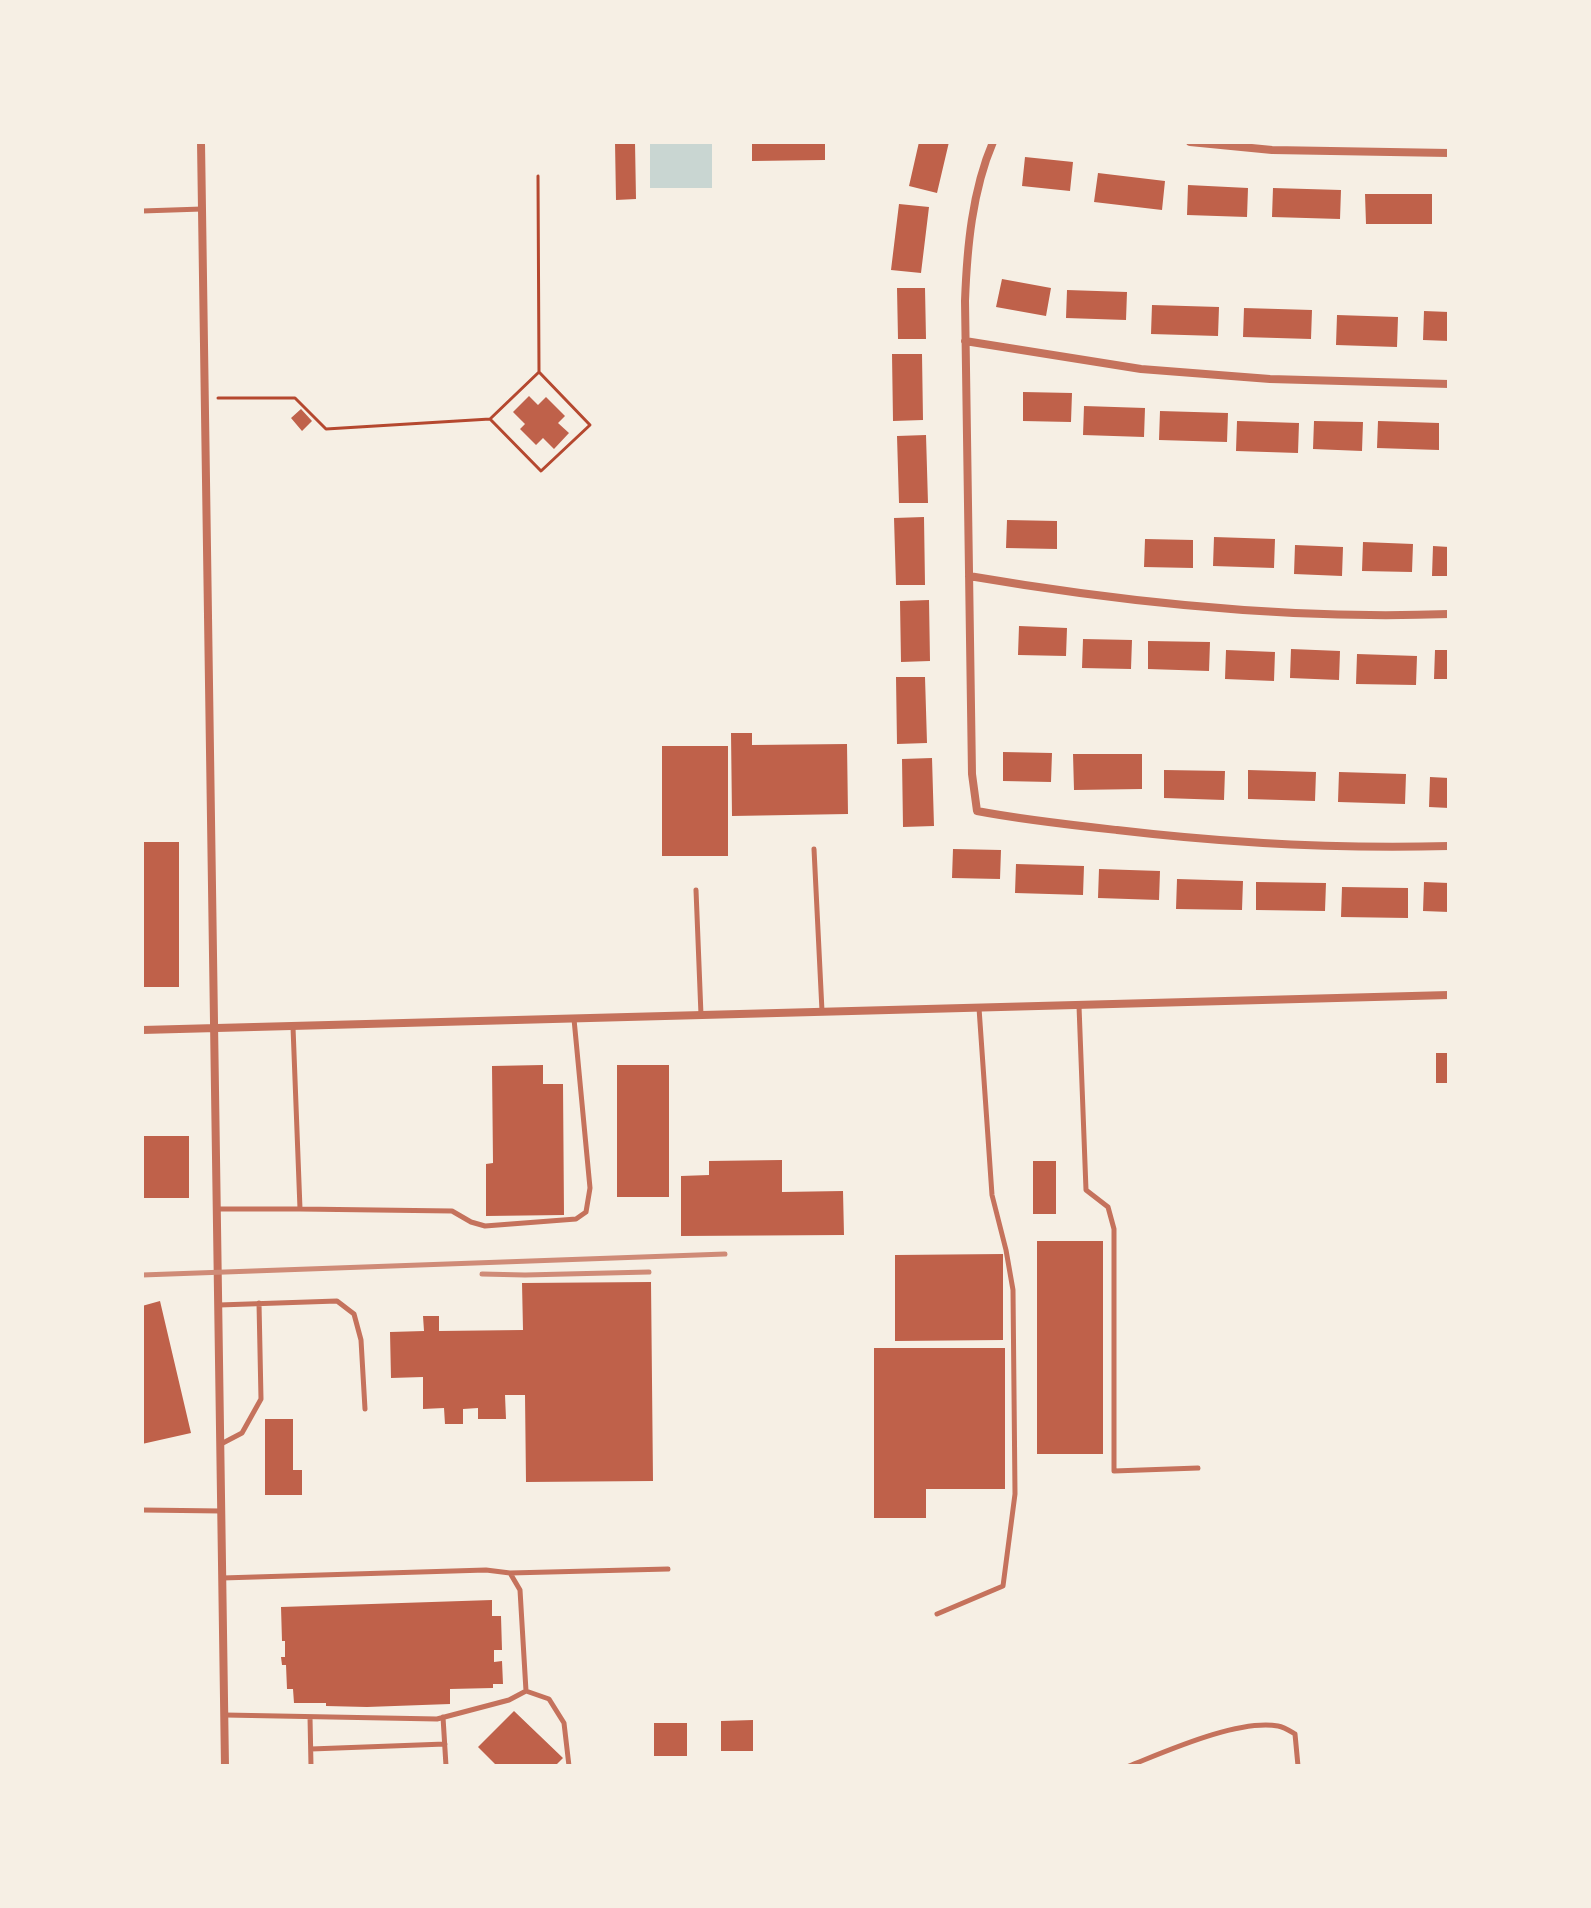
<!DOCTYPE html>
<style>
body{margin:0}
#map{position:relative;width:1591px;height:1908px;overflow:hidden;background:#f6efe4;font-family:Overpass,sans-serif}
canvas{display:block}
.frame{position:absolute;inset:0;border:144px solid #f6efe4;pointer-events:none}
</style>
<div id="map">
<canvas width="1591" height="1908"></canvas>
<div class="frame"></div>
</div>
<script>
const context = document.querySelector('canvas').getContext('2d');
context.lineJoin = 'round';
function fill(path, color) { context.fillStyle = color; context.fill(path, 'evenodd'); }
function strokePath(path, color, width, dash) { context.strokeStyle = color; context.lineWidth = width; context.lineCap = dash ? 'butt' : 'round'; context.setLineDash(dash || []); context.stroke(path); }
const water = new Path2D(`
 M650 142H712V188H650Z`);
const building = new Path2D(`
 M615 142H635L636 199 616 200Z
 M752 142H825V160L752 161Z
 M919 142H949L937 193 909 186Z
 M1025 157 1073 162 1070 191 1022 186Z
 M1098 173 1165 181 1162 210 1094 202Z
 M1188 185 1248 188 1247 217 1187 215Z
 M1273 188 1341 190 1340 219 1272 217Z
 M1365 194H1432V224H1366Z
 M899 204 929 207 921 273 891 270Z
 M1002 279 1051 288 1046 316 996 307Z
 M897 288H925L926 339H898Z
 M1067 290 1127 292 1126 320 1066 318Z
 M1152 305 1219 307 1218 336 1151 334Z
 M1244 308 1312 310 1311 339 1243 337Z
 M1424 311 1449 312V341L1423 340Z
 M1337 315 1398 317 1397 347 1336 345Z
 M892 354H922L923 420 893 421Z
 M1023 392 1072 393 1071 422 1023 421Z
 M529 396 538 405 546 397 565 416 558 423 569 433 554 449 543 438 536 445 520 429 525 424 513 412Z
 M1084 406 1145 408 1144 437 1083 435Z
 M301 409 312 421 302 431 291 418Z
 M1160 411 1228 413 1227 442 1159 440Z
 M1237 421 1299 423 1298 453 1236 451Z
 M1314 421 1363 422 1362 451 1313 449Z
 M1378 421 1439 423V450L1377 448Z
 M926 435 928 503H899L897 436Z
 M924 517 925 585H896L894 518Z
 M1007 520 1057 521V549L1006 548Z
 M1214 537 1275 539 1274 568 1213 566Z
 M1145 539 1193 540V568L1144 567Z
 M1363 542 1413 544 1412 572 1362 571Z
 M1295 545 1343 547 1342 576 1294 574Z
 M1433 546 1449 547V576H1432Z
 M929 600 930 661 901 662 900 601Z
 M1019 626 1067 628 1066 656 1018 655Z
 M1083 639 1132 640 1131 669 1082 668Z
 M1148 641 1210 642 1209 671 1148 669Z
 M1291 649 1340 651 1339 680 1290 678Z
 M1226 650 1275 652 1274 681 1225 679Z
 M1435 650H1449V679H1434Z
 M1357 654 1417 656 1416 685 1356 684Z
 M896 677H925L927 743 897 744Z
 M731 733H752V745L847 744 848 814 732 816Z
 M662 746H728V856H662Z
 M1003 752 1052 753 1051 782 1003 781Z
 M1073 754H1142V789L1074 790Z
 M932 758 934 826 903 827 902 759Z
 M1164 770 1225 771 1224 800 1164 798Z
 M1248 770 1316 772 1315 801 1248 799Z
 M1339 772 1406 774 1405 804 1338 802Z
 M1430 777 1449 778V808L1429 807Z
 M142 842H179V987H142Z
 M953 849 1001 850 1000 879 952 878Z
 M1016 864 1084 866 1083 895 1015 893Z
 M1099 869 1160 871 1159 900 1098 898Z
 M1177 879 1243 881 1242 910 1176 909Z
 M1256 882 1326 883 1325 911 1256 910Z
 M1424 882 1449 883V912L1423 911Z
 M1342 887 1408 888V918L1341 917Z
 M1436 1053H1449V1083H1436Z
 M543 1065V1084H563L564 1215 486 1216V1164L493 1163 492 1066Z
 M617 1065H669V1197H617Z
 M142 1136H189V1198H142Z
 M782 1160V1192L843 1191 844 1235 681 1236V1176L709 1175V1161Z
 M1033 1161H1056V1214H1033Z
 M1037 1241H1103V1454H1037Z
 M1003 1254V1340L895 1341V1255Z
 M651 1282 653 1481 526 1482 525 1395H505L506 1419H478V1408L463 1409V1424H445L444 1408 423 1409V1377L391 1378 390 1332 424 1331 423 1316H439V1331L523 1330 522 1283Z
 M160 1301 191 1433 142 1444V1306Z
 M874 1348H1005V1489H926V1518H874Z
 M265 1419H293V1470H302V1495H265Z
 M492 1600V1616H501L502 1650H494V1662L502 1661 503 1684H493V1688L450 1689V1704L367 1707 326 1706V1703H294L293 1689H287L286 1665H282L281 1657H285V1641H282L281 1607Z
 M514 1711 563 1758 555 1766H497L478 1747Z
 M753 1720V1751H721V1721Z
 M654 1723H687V1756H654Z`);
const path = new Path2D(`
 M218 398H295L326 429 490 419 541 471 590 425 539 372 538 176
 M490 419 539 372`);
const service = new Path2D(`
 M142 211 202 209
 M814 849 822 1011
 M696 890 701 1015
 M1079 1006 1086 1190 1108 1207 1114 1229V1471L1198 1468
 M217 1209H300L293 1027
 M300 1209 452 1211 471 1222 485 1226 576 1219 586 1212 590 1188 574 1019
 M219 1305 337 1301 354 1314 361 1340 365 1409
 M221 1444 242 1433 261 1399 259 1303
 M142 1510 221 1511
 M510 1573 668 1569
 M222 1578 486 1570 510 1573 520 1590 526 1691 509 1700 437 1719 225 1715
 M937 1614 1003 1586 1015 1494 1013 1290 1006 1250 992 1195 979 1008
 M526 1691 549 1699 564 1723 569 1766
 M310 1717 311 1766
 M443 1717 446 1766
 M311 1749 445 1744
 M1129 1766C1167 1751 1238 1719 1278 1726 1284 1727 1290 1731 1295 1734L1298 1766`);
const minor = new Path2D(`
 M201 142 225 1766
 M993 142C972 191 967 248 965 301L972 774 977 811C1024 820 1071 825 1117 830 1227 843 1338 849 1449 846
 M1190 142 1272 150 1449 153
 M965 341 1141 369 1270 379 1449 384
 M969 576C1127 603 1288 620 1449 614
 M142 1030 1449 995`);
const rail = new Path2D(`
 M482 1274 525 1275 649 1272
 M142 1275 725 1254`);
fill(water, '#c9d6d2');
fill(building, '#bf614a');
strokePath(path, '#b5482f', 3);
strokePath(service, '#c5725c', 5);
strokePath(minor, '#c5725c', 8);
strokePath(rail, '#cf8b77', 5);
</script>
